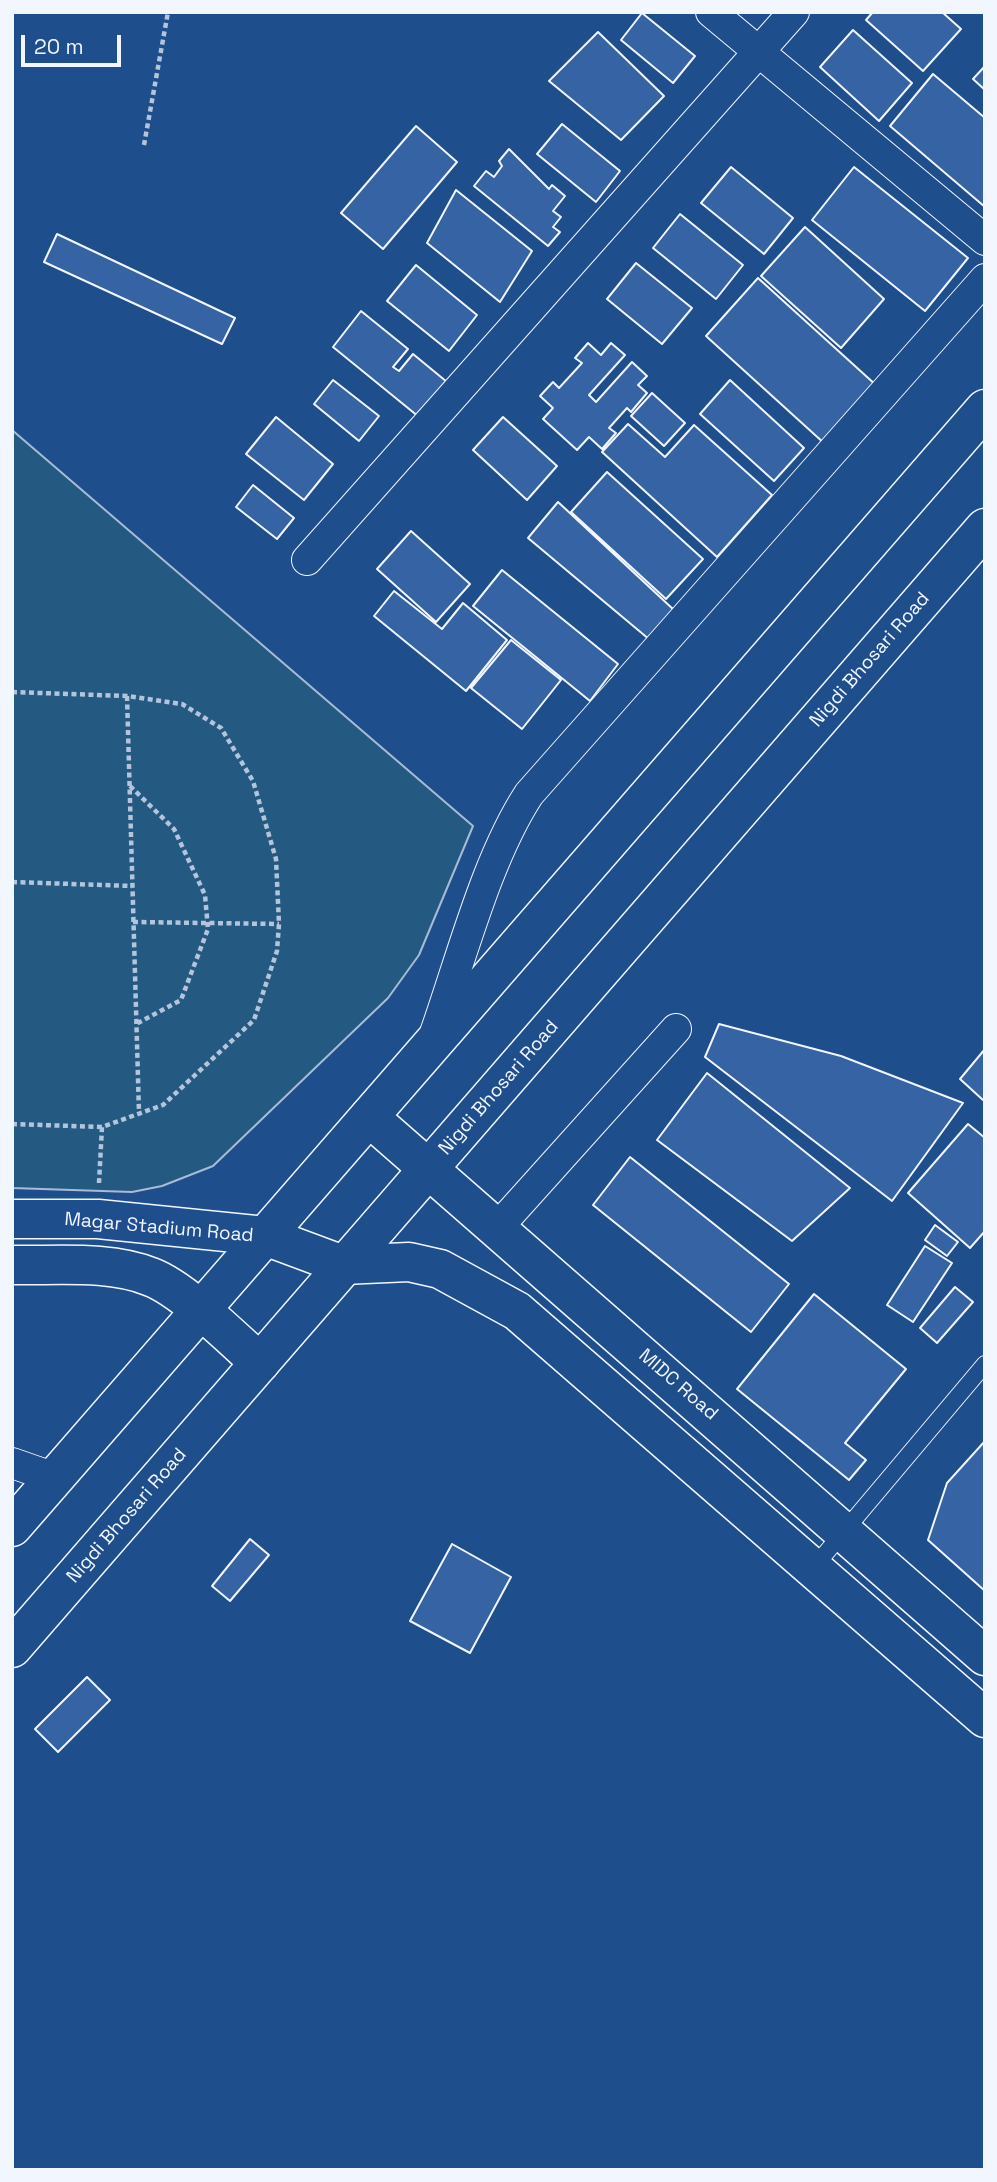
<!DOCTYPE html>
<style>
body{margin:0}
#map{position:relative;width:997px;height:2182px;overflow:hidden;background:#1f4e8c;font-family:"Space Grotesk",sans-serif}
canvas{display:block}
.frame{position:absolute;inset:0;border:14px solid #f2f6ff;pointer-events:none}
.scale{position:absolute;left:21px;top:35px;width:100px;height:32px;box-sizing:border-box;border:4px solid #f2f6ff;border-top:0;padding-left:9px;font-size:21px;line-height:24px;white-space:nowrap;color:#f2f6ff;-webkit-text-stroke:5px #1f4e8c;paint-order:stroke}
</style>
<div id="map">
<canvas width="997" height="2182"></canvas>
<div class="frame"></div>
<div class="scale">20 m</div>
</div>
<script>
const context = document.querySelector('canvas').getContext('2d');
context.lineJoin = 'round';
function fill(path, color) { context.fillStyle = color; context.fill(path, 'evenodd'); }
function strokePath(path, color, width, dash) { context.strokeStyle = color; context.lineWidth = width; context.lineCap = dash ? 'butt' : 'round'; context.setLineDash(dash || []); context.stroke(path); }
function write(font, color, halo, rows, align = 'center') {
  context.font = font + ' "Space Grotesk",sans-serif'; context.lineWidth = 5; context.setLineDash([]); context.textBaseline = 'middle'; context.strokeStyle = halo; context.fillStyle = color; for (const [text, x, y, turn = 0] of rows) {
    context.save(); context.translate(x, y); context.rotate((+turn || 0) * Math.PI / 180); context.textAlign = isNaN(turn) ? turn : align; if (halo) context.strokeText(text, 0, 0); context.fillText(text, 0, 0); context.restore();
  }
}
const green = new Path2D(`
 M12 430 473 826 419 955 388 998 213 1166 162 1186 132 1192 12 1188Z`);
const building = new Path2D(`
 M873 12H942L961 29 923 71 866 20Z
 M642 13 695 56 673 83 621 40Z
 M853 30 912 83 879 121 820 67Z
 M598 32 664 96 621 140 549 81Z
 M985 66V90L973 79Z
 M933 74 985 118V207L890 126Z
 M562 124 620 171 596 202 537 154Z
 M416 126 457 162 383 249 341 213Z
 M509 149 549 189 552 185 565 196 553 211 561 217 553 227 560 232 548 246 474 186 486 171 494 177 502 166 499 161Z
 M731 167 793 218 764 254 701 203Z
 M854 167 968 258 925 311 812 220Z
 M456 190 532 251 500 302 427 243Z
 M680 214 743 265 716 299 653 248Z
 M805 227 884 299 841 348 761 276Z
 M57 234 235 318 222 344 44 262Z
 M636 263 692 308 662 344 607 299Z
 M416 265 477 315 449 351 387 301Z
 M758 278 877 386 825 444 706 336Z
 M361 311 408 349 393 367 399 371 413 354 447 382 419 417 333 347Z
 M588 343 601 355 611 343 625 355 589 395 596 402 632 362 647 376 638 385 647 393 631 412 627 408 609 428 616 433 602 449 589 437 577 450 543 419 553 408 540 396 553 382 559 388 582 363 575 358Z
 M333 380 379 416 359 441 314 404Z
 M730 380 804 448 774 481 700 414Z
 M652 393 685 423 664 446 631 416Z
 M276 417 333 464 304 500 246 454Z
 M503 417 557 466 527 500 473 450Z
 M628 424 665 457 694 425 772 495 717 557 602 452Z
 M607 472 703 559 666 599 571 512Z
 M253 485 294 518 277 539 236 507Z
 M558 502 674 610 650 640 528 538Z
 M411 531 470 584 436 622 377 569Z
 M502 570 618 664 590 701 473 606Z
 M394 591 442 629 463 603 507 640 466 691 374 616Z
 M511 640 561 680 522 729 471 688Z
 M719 1024 841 1056 963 1103 892 1201 705 1057Z
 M985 1049V1098L983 1100 960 1079Z
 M707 1073 850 1188 792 1241 657 1140Z
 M968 1124 985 1138V1231L970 1248 908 1193Z
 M630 1157 789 1284 751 1332 593 1205Z
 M935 1225 958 1242 947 1256 925 1240Z
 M925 1246 952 1263 913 1322 887 1305Z
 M955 1287 973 1302 937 1343 920 1328Z
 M814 1294 906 1369 845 1443 866 1460 849 1480 737 1389Z
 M985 1441V1591L928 1540 947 1483Z
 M250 1539 269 1555 230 1601 212 1586Z
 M452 1544 511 1577 470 1653 410 1621Z
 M87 1677 110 1700 58 1752 35 1729Z`);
const path = new Path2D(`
 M144 145 168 12
 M12 692 127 696 182 704 221 728 253 781 276 859 279 924 277 951 254 1020 163 1105 102 1127 12 1124
 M127 696 139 1113
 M130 786 174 829 205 895 208 929 181 1000 136 1024
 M12 882 132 886
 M133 922 279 924
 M99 1183 102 1127`);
const lane = new Path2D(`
 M814 1567 985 1364`);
const street = new Path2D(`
 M711 12 985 240
 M307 560 794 12
 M434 1036C461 960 486 860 529 794L985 279
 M498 1227 676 1029
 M12 1463 55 1478`);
const secondary = new Path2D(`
 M369 1117 985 1656
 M12 1219H98L265 1236 343 1265 409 1262 440 1269 517 1311 985 1718
 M12 1265C56 1266 110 1260 151 1277 183 1289 233 1339 260 1363`);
const primary = new Path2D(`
 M12 1527 985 409
 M12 1648 985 528`);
const streetNames = [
 ["Nigdi Bhosari Road",870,660,-49],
 ["Nigdi Bhosari Road",499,1088,-49],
 ["Magar Stadium Road",159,1228,5],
 ["MIDC Road",678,1385,41],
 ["Nigdi Bhosari Road",127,1516,-49]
];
fill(green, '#245a82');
strokePath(green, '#a8bbd7', 2);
fill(building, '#3563a3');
strokePath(building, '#f2f6ff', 2);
strokePath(lane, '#f2f6ff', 18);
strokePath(street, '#f2f6ff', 32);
strokePath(secondary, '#f2f6ff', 41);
strokePath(primary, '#f2f6ff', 41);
strokePath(path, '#b3c4dc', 4.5, [5, 3.5]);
strokePath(lane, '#1f4e8c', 16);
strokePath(street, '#1f4e8c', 30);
strokePath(secondary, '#1f4e8c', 38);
strokePath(primary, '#1f4e8c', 38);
write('19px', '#f2f6ff', '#1f4e8c', streetNames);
</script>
